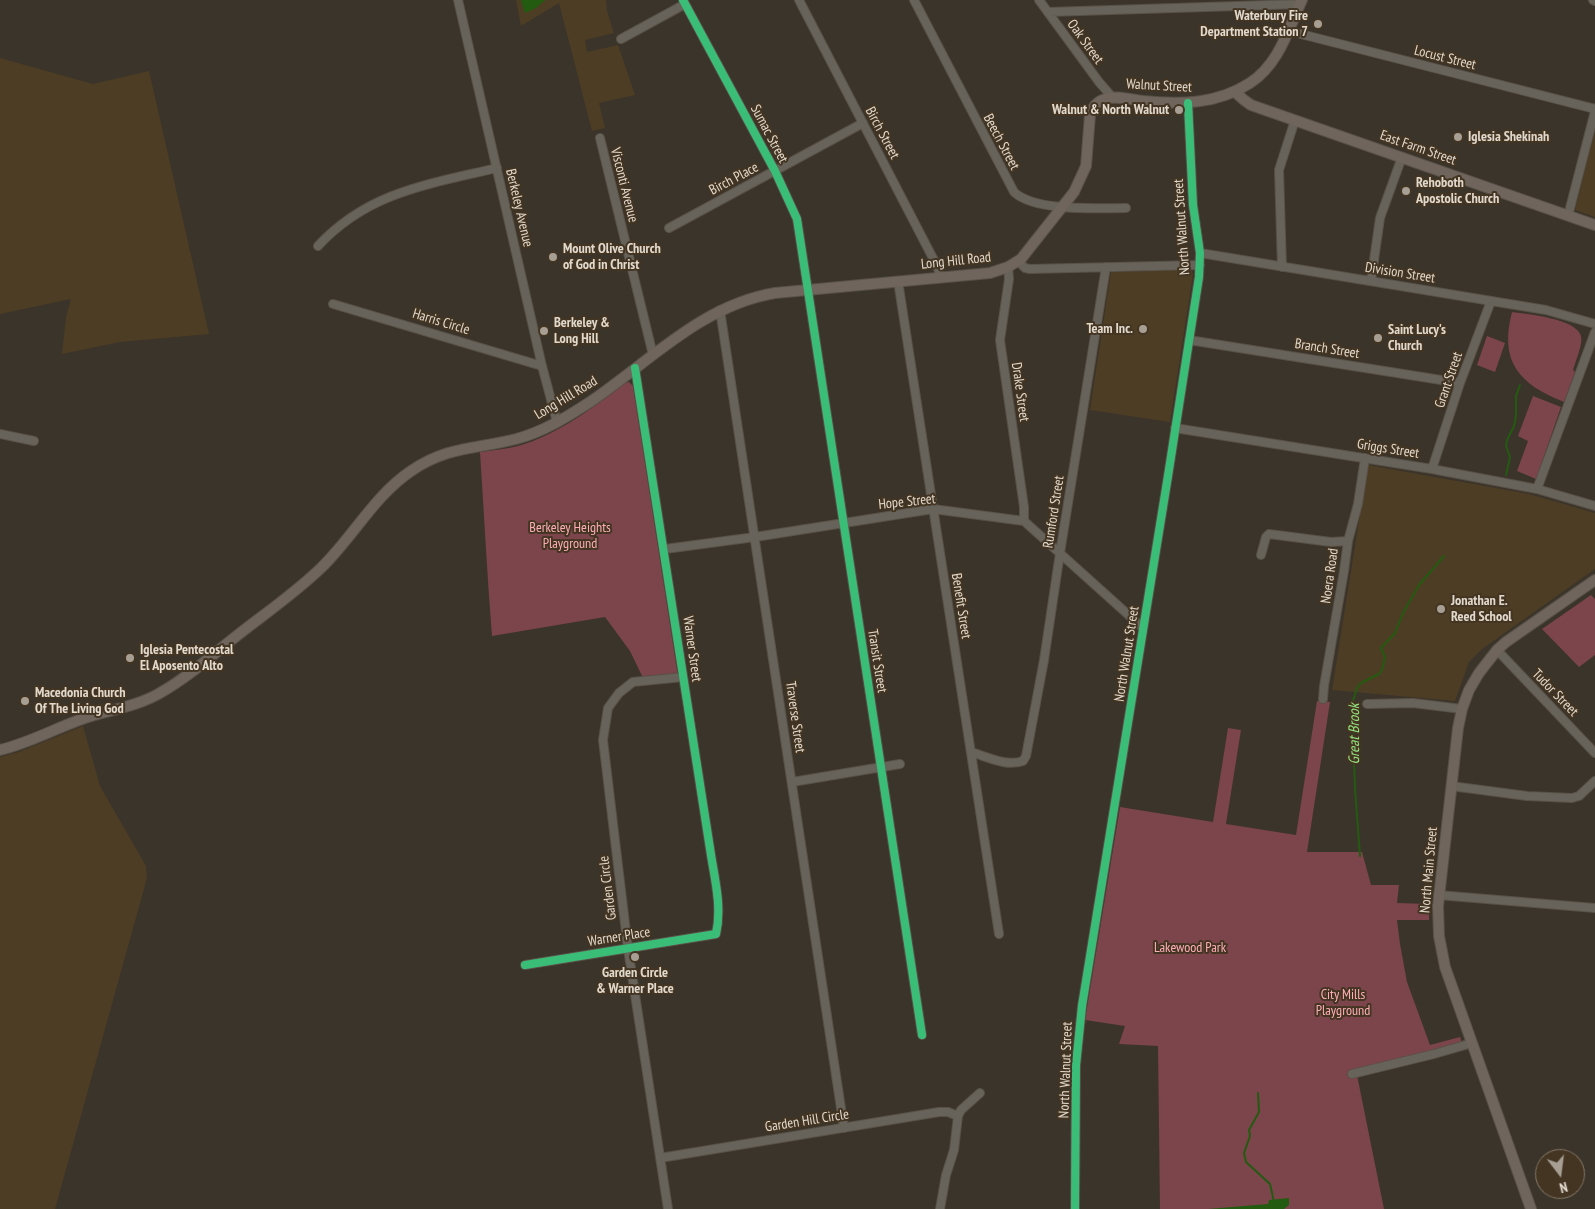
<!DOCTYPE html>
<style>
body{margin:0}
#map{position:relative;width:1595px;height:1209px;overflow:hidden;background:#3b342a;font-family:"PT Sans Narrow",sans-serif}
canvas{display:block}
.north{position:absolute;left:1535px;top:1149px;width:50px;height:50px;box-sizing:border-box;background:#433522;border:1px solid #837766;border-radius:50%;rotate:165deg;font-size:14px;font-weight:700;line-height:20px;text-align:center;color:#e2d9cd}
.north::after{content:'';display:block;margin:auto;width:18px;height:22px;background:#a89f94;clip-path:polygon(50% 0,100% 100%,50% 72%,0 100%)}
</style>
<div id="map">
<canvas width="1595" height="1209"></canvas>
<div class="north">N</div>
</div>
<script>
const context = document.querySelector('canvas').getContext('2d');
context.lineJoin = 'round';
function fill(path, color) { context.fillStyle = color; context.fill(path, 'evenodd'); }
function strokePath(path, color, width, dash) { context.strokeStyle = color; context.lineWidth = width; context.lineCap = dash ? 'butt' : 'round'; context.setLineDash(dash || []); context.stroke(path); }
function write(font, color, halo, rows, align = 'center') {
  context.font = font + ' "PT Sans Narrow",sans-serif'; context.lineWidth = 4; context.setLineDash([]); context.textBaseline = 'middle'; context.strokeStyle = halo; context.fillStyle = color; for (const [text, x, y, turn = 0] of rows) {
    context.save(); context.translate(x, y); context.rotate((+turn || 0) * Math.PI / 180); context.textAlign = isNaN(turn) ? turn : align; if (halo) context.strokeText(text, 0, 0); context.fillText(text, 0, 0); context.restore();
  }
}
const built = new Path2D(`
 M516 0H606L607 11 614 33 585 40 587 52 618 45 635 95 599 103 605 128 592 131 559 3 521 26Z
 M0 58 93 84 149 71 209 334 120 342 62 354 66 317 71 299 0 314Z
 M1595 131V217L1575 210Z
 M1191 270 1193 274 1170 422 1090 410 1111 272Z
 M1368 465 1529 494 1595 513V569L1482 649 1469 662 1455 701 1332 690Z
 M83 726 100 786 146 866 147 878 55 1209H0V757L19 752Z`);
const green = new Path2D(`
 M1512 312C1528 314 1577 319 1581 336 1583 344 1576 360 1573 370L1575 372 1564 402C1519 384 1499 362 1512 312Z
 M1487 336 1505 343 1495 372 1477 365Z
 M629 382 633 386 678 677 645 682 630 651 605 617 492 636C487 574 484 513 480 452 493 450 506 449 518 446 557 435 593 408 625 383Z
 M1533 396 1561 407 1536 479 1517 471 1528 441 1518 436Z
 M1591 595 1595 599V655L1579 667 1542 629Z
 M1317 701 1330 702 1307 852H1362L1371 885H1399L1397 903 1429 904V920H1397L1400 944 1407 982 1430 1045 1460 1037 1462 1043 1356 1070 1384 1209H1160L1158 1046 1119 1044 1125 1026 1085 1020 1120 807 1213 822 1228 728 1241 730 1226 824 1296 835Z`);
const water = new Path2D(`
 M521 0H545L536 8 525 13Z
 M1289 1198V1205L1284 1209H1208L1268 1204 1269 1200Z`);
const stream = new Path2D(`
 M1506 475 1510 457 1506 446 1507 440 1514 426 1516 416V396L1520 385
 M1360 856 1355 788 1353 731V701L1357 688 1361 683 1379 674 1382 670 1385 657 1381 648 1395 633 1403 613 1419 585 1444 556
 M1258 1093 1259 1112 1249 1130 1250 1136 1244 1153 1246 1162 1270 1184 1274 1202`);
const minor = new Path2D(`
 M458 0 542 366 557 422
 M683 0 775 171 797 219 922 1035
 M799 0 937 266 941 277
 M914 0 1014 192C1035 212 1098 208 1126 208
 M1039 0 1099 82 1113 98
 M1593 0 1595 1
 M1048 12 1300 4
 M1289 31 1595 109
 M621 39 685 4
 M600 138 653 355
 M1568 216 1595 111
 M669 228 863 123
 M318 246C368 192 429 184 497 168
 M1200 253 1546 310 1595 324
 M1018 261 1025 268 1030 269 1200 265
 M1008 267 1009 279 1000 340 1024 507V521
 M1282 267 1279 170 1295 120
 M898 281 999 934
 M1371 281 1380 218 1402 157
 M333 304 542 366
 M720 310 844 1128
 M1189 340 1460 383
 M1175 428 1432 469 1537 489 1595 506
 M0 434 34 441
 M1432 469 1460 383 1491 301
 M1537 489 1595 332
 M665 549 755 537 933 509 1024 521 1143 628
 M1261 555 1266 537 1269 534 1331 542 1348 541
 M1497 650 1595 753
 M1323 699 1324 686 1344 571 1348 541 1358 504 1365 458
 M1367 704 1413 703 1462 709
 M971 752C988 757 1006 767 1023 761L1026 756 1044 660 1060 553 1106 267
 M792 782 900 764
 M1451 786 1527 796 1572 798 1579 796 1595 781
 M1438 895 1595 908
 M525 965 716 934C722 908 715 880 711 855L635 368
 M1352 1074 1434 1054 1472 1043
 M660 1158 939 1112H948L958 1116
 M668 1209 628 949 603 740 608 708 619 693 633 682 683 677
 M940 1209 946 1175 954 1150 958 1116 961 1110 980 1093
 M1075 1209 1076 1065 1082 1006 1168 476 1199 277 1200 253 1193 205 1188 103`);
const major = new Path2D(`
 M1235 92 1244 100 1251 105 1595 225
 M0 750C29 743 54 729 82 719 108 710 136 707 160 693 187 678 210 657 234 638 263 615 294 594 321 568 353 537 374 496 411 471 447 446 477 449 516 439 543 432 567 417 590 402 649 362 702 305 775 293L990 273 1008 267 1021 259 1074 192 1086 166 1090 115C1092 108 1097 101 1105 99 1116 95 1132 100 1143 101 1180 105 1218 104 1250 83 1279 64 1288 30 1302 0
 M1531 1209 1445 967 1439 936 1438 906 1458 728 1462 709 1469 690 1479 673 1497 650 1506 642 1595 580`);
const cycleway = new Path2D(`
 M683 0 775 171 797 219 922 1035
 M525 965 716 934C722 908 715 880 711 855L635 368
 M1075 1209 1076 1065 1082 1006 1168 476 1199 277 1200 253 1193 205 1188 103`);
const markers = [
 [1318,24,5,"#a89f94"],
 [1179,110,5,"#a89f94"],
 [1458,137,5,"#a89f94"],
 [1406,191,5,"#a89f94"],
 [553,257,5,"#a89f94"],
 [1143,329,5,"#a89f94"],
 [544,331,5,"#a89f94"],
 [1378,338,5,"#a89f94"],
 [1441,609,5,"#a89f94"],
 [130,658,5,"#a89f94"],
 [25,701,5,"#a89f94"],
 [635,957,5,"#a89f94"]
];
const poiNames = [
 ["Waterbury Fire",1308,16,"right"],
 ["Department Station 7",1308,32,"right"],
 ["Walnut & North Walnut",1169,110,"right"],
 ["Iglesia Shekinah",1468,137],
 ["Rehoboth",1416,183],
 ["Apostolic Church",1416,199],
 ["Mount Olive Church",563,249],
 ["of God in Christ",563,265],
 ["Berkeley &",554,323],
 ["Long Hill",554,339],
 ["Team Inc.",1133,329,"right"],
 ["Saint Lucy's",1388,330],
 ["Church",1388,346],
 ["Jonathan E.",1451,601],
 ["Reed School",1451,617],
 ["Iglesia Pentecostal",140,650],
 ["El Aposento Alto",140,666],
 ["Macedonia Church",35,693],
 ["Of The Living God",35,709],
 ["Garden Circle",635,973,"center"],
 ["& Warner Place",635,989,"center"]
];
const streetNames = [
 ["Oak Street",1085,42,54],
 ["Locust Street",1445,58,14],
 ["Walnut Street",1159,86,3],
 ["Birch Street",882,133,62],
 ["Sumac Street",769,134,62],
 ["Beech Street",1001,142,62],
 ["East Farm Street",1418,148,19],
 ["Birch Place",734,179,-28],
 ["Visconti Avenue",624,185,76],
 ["Berkeley Avenue",519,208,77],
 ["North Walnut Street",1182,227,-94],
 ["Long Hill Road",956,261,-6],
 ["Division Street",1400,273,9],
 ["Harris Circle",441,322,17],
 ["Branch Street",1327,349,9],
 ["Grant Street",1449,380,-71],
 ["Drake Street",1020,392,82],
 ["Long Hill Road",566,398,-31],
 ["Griggs Street",1388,449,9],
 ["Hope Street",907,502,-6],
 ["Rumford Street",1054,512,-81],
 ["Noera Road",1330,576,-82],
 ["Benefit Street",961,606,81],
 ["Warner Street",692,649,82],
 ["North Walnut Street",1127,654,-81],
 ["Transit Street",877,661,81],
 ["Tudor Street",1555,693,46],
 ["Traverse Street",795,717,82],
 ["North Main Street",1429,870,-85],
 ["Garden Circle",608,888,-97],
 ["Warner Place",619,937,-9],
 ["North Walnut Street",1066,1070,-88],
 ["Garden Hill Circle",807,1121,-9]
];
const parkNames = [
 ["Berkeley Heights",570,528],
 ["Playground",570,544],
 ["Lakewood Park",1190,948],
 ["City Mills",1343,995],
 ["Playground",1343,1011]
];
const waterNames = [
 ["Great Brook",1355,734,-90]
];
fill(built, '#4d3d24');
fill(green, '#7b454b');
fill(water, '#235b10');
strokePath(stream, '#235b10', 2);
strokePath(minor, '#585147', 10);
strokePath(major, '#585147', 12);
strokePath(minor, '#68635a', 8);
strokePath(major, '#70655d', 10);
strokePath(cycleway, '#3abd76', 8);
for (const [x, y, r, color] of markers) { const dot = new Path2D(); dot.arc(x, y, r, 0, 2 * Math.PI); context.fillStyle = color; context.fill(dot); strokePath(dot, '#433522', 2); }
write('bold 14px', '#e2d9cd', '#433522', poiNames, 'left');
write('14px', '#e2d9cd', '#433522', streetNames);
write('14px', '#ffaeb7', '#433522', parkNames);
write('italic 15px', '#94e680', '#433522', waterNames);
</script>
